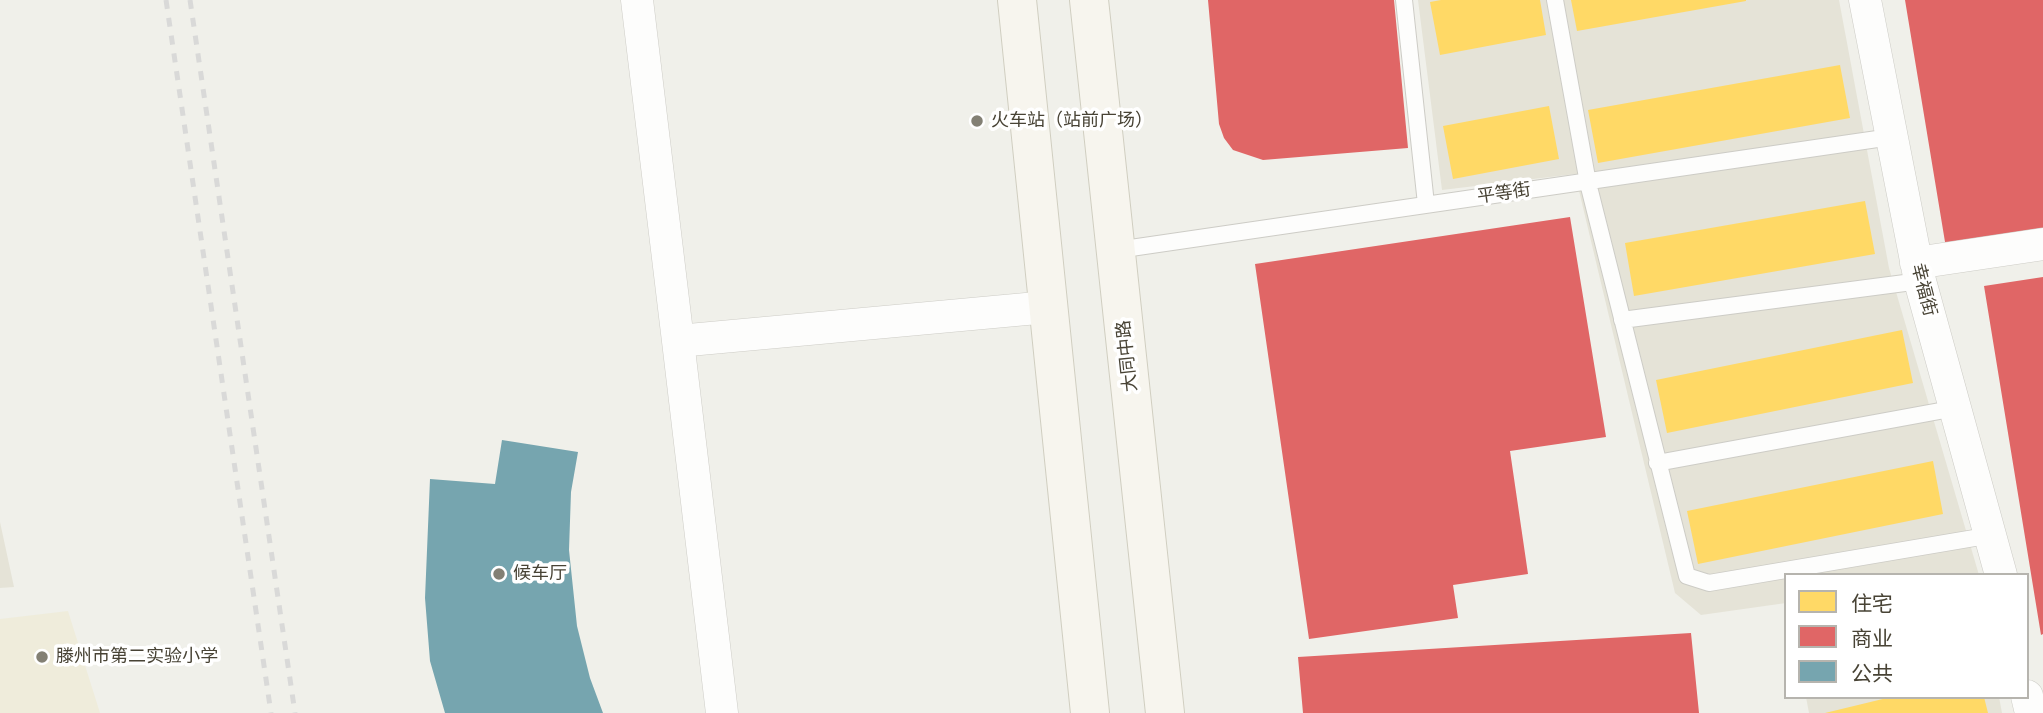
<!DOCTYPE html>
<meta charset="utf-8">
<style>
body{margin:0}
#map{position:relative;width:2043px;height:713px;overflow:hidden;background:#f0f0ea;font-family:"DejaVu Sans","Noto Sans SC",sans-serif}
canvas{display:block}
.legend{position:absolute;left:1784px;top:573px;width:245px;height:126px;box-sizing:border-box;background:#fff;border:2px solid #b6b4ae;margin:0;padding:9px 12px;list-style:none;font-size:21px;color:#484335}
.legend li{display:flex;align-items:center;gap:14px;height:35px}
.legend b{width:35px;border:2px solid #b6b4ae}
</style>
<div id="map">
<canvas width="2043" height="713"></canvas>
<ul class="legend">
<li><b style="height:19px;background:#ffd966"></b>住宅</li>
<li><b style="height:19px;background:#e06666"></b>商业</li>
<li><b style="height:19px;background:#76a5af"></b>公共</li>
</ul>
</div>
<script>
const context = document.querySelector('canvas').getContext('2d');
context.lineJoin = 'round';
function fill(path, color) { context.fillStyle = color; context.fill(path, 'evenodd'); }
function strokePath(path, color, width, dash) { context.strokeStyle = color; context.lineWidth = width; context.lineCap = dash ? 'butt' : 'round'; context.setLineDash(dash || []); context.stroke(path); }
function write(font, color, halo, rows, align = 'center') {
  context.font = font + ' "DejaVu Sans","Noto Sans SC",sans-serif'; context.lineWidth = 7; context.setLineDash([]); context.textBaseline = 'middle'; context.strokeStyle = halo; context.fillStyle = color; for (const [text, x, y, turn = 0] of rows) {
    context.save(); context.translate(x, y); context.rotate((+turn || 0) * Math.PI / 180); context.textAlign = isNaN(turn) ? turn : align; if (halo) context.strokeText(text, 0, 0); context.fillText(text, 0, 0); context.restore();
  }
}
const residential = new Path2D(`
 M1418 0H1839L1889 268 1979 575H1786V603L1701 615 1675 593 1575 174 1442 190Z
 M0 522 14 587 0 588Z
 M1806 697H1999L2002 713H1809Z`);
const education = new Path2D(`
 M68 611 100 713H0V619Z`);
const homes = new Path2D(`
 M1441 0H1540L1546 35 1440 55 1430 2Z
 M1571 0H1746V1L1577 31Z
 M1840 65 1850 118 1598 163 1588 110Z
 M1549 106 1559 159 1453 179 1443 126Z
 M1865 201 1875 254 1634 296 1625 243Z
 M1902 330 1913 383 1667 433 1656 380Z
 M1933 461 1943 514 1698 564 1687 511Z
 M1891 697H1984L1988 713H1825Z`);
const shops = new Path2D(`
 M1208 0H1394L1408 148 1263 160 1233 150 1224 138 1219 124Z
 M1905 0H2043V239L1947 254Z
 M1570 217 1606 437 1510 451 1528 574 1453 585 1458 618 1309 639 1255 264Z
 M2043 277V634L2041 635 1984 286Z
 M1691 633 1699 713H1303L1298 657Z`);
const public = new Path2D(`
 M502 440 578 452 571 492 569 550 577 626 590 678 603 713H445L430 661 425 598 430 479 495 484Z`);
const lane = new Path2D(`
 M1404 0 1426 204
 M1555 0 1588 183 1687 576 1709 583 1992 535
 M1117 250 1891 137
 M1622 320 1920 281
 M1657 463 1956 408`);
const street = new Path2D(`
 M637 0 678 341
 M1865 0 1920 281 2001 575
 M1916 263 2043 244
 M2027 696 2031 713
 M722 713 678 341 1048 307`);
const secondary = new Path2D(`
 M1017 0 1090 713
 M1089 0 1165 713`);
const rail = new Path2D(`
 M166 0 271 713
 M190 0 295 713`);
const markers = [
 [977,121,7,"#838074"],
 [499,574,7,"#838074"],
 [42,657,7,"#838074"]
];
const poiNames = [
 ["火车站（站前广场）",991,121],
 ["候车厅",513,574],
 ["滕州市第二实验小学",56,657]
];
const streetNames = [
 ["平等街",1504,194,-8],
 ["幸福街",1923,290,76],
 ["大同中路",1128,356,-96]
];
fill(residential, '#e5e3d7');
fill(education, '#efecdb');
fill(homes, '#ffd966');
fill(shops, '#e06666');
fill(public, '#76a5af');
strokePath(lane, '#cdccc6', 18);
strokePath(street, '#cdccc6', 33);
strokePath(secondary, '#d0cec0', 40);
strokePath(lane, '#fdfdfc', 16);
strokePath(street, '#fdfdfc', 32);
strokePath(secondary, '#f7f5ee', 38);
strokePath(rail, '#d9d9d8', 5, [9, 9]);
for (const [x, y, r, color] of markers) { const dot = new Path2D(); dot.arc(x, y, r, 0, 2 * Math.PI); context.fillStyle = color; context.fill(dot); strokePath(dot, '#fff', 2.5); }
write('18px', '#484335', '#fff', poiNames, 'left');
write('18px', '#484335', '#fff', streetNames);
</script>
